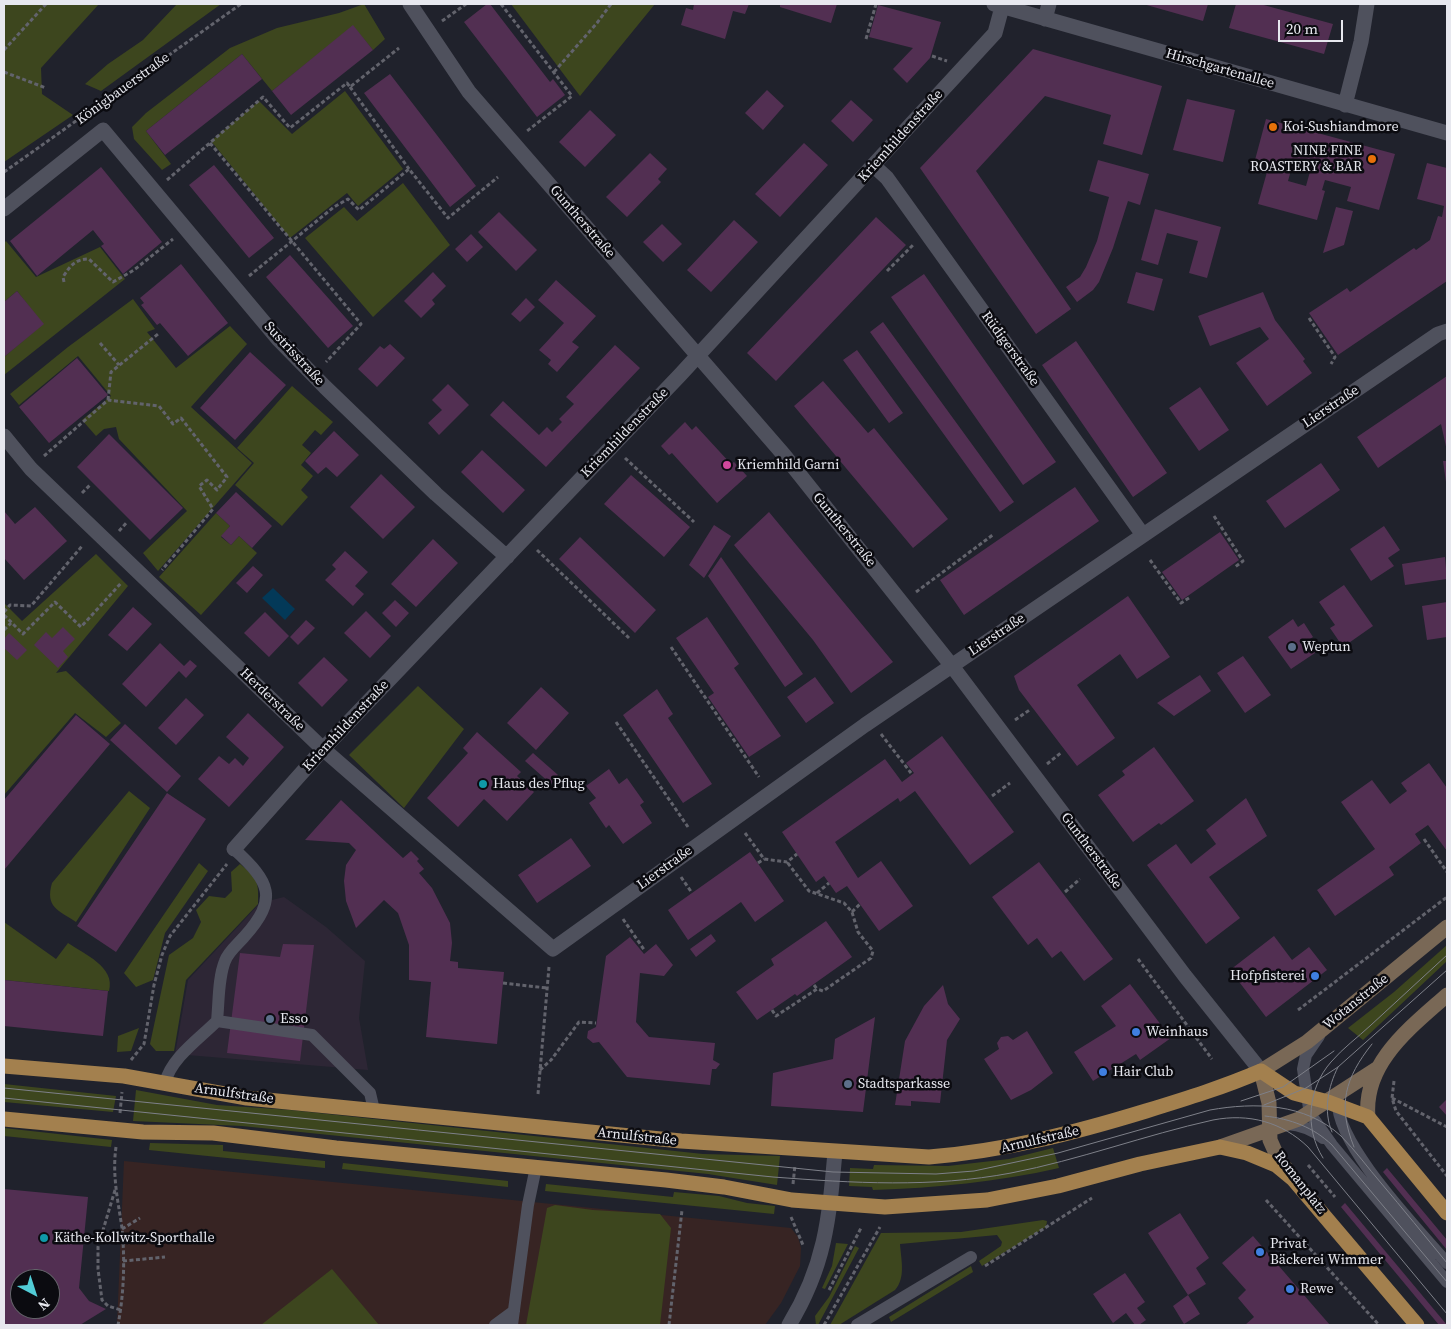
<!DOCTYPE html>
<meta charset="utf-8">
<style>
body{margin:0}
#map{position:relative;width:1451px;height:1329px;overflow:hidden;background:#20222c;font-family:"Source Serif 4",serif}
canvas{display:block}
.frame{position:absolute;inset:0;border:5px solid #e7e8ef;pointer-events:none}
.north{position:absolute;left:10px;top:1269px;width:50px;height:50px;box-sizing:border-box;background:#0b0b10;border:1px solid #636369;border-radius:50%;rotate:140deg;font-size:14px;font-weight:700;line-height:20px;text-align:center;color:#e7e8ef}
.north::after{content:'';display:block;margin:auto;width:18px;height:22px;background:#52ccd6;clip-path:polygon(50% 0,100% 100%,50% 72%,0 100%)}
.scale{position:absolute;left:1278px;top:20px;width:65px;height:22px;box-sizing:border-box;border:2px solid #e7e8ef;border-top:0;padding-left:6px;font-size:15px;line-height:18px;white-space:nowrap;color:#e7e8ef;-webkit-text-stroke:4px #0b0b10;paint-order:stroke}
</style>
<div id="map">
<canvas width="1451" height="1329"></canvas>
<div class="frame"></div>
<div class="north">N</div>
<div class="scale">20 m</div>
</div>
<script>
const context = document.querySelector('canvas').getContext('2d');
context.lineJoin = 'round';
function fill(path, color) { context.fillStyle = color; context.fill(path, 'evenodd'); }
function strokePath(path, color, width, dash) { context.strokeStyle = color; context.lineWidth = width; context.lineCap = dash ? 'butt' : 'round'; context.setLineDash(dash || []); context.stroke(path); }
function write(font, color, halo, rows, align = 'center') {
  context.font = font + ' "Source Serif 4",serif'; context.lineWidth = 5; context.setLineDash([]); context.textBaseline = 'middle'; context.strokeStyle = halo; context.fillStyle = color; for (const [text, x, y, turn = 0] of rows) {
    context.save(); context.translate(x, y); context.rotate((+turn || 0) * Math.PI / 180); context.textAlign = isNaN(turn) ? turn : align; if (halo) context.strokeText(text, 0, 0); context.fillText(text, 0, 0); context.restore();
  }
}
const commercial = new Path2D(`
 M284 897 326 927 365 961 359 1018 368 1070 175 1054 188 980 260 903Z`);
const industrial = new Path2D(`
 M124 1161 791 1228 798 1237 801 1248 800 1266 781 1303 765 1325H117Z`);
const green = new Path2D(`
 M4 4H99L41 68 42 94 73 115 4 162Z
 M177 4H221L101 91 85 84 108 64 143 40Z
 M364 4 385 39 373 50 353 26 272 91 242 54 146 131 171 164 162 170 134 139 132 127 146 113 230 48 277 28 339 13Z
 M511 4H655L580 96Z
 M345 91 403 169 358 206 347 193 290 238 211 141 259 101 292 134Z
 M403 183 450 245 373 317 305 238 344 207 357 221Z
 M6 241 36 277 100 247 125 279 4 375V357L43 324 17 291 4 302V243Z
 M133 299 155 329 147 332 176 368 230 326 247 344 191 407 252 463 158 571 143 553 187 511 119 439 116 427 104 429 96 436 82 420 111 396 78 356 19 405 10 394 68 347Z
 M292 386 333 422 321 435 315 430 302 445 311 453 301 465 313 476 301 490 308 497 282 526 235 485 254 463 237 448Z
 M216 513 230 526 221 537 231 545 239 536 257 553 201 615 159 577Z
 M96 554 128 586 56 673 66 671 121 723 106 737 75 713 4 795V603L22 621Z
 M418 686 464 729 404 808 349 755Z
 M129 791 150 808 76 922C58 910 45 907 52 883Z
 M199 863 208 871 165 933 153 980 136 987 124 973Z
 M240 864C257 878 259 881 258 904L186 980 174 1051H156L150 1044 169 955 193 938 201 922 196 910 209 896 225 898 232 891 231 872Z
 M4 922 56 959 68 943C84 954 116 967 109 991L4 980Z
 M1447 945V961L1363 1040 1348 1028 1394 992Z
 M139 1028 131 1051 117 1052 118 1036Z
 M4 1084 116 1096 113 1112 4 1102Z
 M136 1090 217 1105 290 1110 703 1154 780 1156 777 1185 708 1174 242 1126 133 1121Z
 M4 1128 112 1140 111 1147 4 1136Z
 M150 1143 223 1145V1151L325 1161V1168L149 1150Z
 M1053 1148 1059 1168C997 1182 936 1188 873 1190L872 1187 849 1186 850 1168 873 1169 874 1165 948 1166 1009 1159Z
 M343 1163 508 1181V1187L342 1169Z
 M546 1184 673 1197 674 1192 719 1196 747 1203 775 1206 774 1214 545 1191Z
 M555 1205 593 1210 660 1214 671 1228 660 1325H526L547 1208Z
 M1043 1220 1047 1221 1046 1227 982 1266 979 1261 1001 1246 1002 1242 997 1235 900 1244C901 1259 906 1278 895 1290L839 1325H830L881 1233 961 1232Z
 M836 1243 848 1244 825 1289 822 1288 832 1266Z
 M855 1246 859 1248 818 1325H816L815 1316 829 1297Z
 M971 1266 973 1272 891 1322 889 1317Z
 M332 1269 379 1325H261Z`);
const water = new Path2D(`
 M273 588 295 609 285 620 262 598Z`);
const building = new Path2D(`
 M487 4H490L550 82 553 79 565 95 537 117 464 22Z
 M694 4H749L745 14 733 11 725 39 681 25 686 8 693 10Z
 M780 4H837L831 23 780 7Z
 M1143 4H1208L1203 21Z
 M1236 4H1260L1333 24 1324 54 1229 28Z
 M878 5 941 22 930 58 907 83 893 69 913 48 869 37Z
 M353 25 373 50 291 115 272 91Z
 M1033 49 1162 86 1142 155 1103 144 1111 115 1045 96 976 171 1071 309 1036 334 920 168Z
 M242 54 262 79 165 155 146 131Z
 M390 74 476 186 450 207 364 93Z
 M767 90 784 106 763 130 745 113Z
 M1187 99 1235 110 1223 162 1173 150Z
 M851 100 873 120 853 142 831 121Z
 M590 110 616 135 585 167 559 142Z
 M1266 119 1395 154 1379 210 1347 201 1351 187 1325 180 1322 190 1325 191 1317 220 1258 204 1267 172 1270 173 1273 165 1255 160ZM1293 163 1311 168 1306 186 1288 181Z
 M804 143 828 165 780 217 755 194Z
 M650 153 667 169 658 179 661 182 627 217 606 197Z
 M1098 160 1149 174 1140 205 1128 201 1113 248 1099 282 1093 290 1077 302 1066 287 1080 277 1086 267 1097 241 1109 197 1089 191Z
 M1427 163 1447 168V281L1338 355 1309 313 1347 288 1350 292 1414 248 1416 250 1430 240 1438 216 1442 217 1444 206 1417 199Z
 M214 165 274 238 249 258 189 185Z
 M101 167 162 242 123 274 101 246 104 244 93 230 37 276 10 241Z
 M1336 207 1353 211 1344 245 1323 253Z
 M1155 209 1221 227 1207 278 1189 273 1198 241 1167 233 1158 265 1141 260Z
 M499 212 537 250 516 271 478 232Z
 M876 217 906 245 776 381 747 353Z
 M734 220 758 242 711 292 687 270Z
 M662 224 682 244 663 262 643 242Z
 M471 234 483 247 467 262 455 249Z
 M290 255 353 326 328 348 266 277Z
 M181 264 228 323 188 356 160 323 157 325 141 305 144 303 140 298Z
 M433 272 446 286 432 300 435 304 421 318 404 301Z
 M1136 272 1163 279 1154 311 1127 303Z
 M924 274 1056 462 1023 485 891 297Z
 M556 280 596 316 572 342 579 347 557 372 548 364 551 360 539 350 564 323 538 300Z
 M17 291 44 324 4 357V302Z
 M1263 292 1275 320 1305 359 1303 361 1312 373 1267 406 1236 363 1269 339 1260 327 1210 346 1198 316Z
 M526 298 535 307 520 322 511 314Z
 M883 322 1014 502 1000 512 870 332Z
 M1076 341 1167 473 1133 497 1042 365Z
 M390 344 405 358 377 387 358 369 380 346 384 349Z
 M615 345 640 368 546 467 490 415 503 401 539 435 547 427 552 432 562 422 559 419 574 404 566 397Z
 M857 350 903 413 889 423 843 360Z
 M250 352 286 385 235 440 200 408Z
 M77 358 108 395 49 443 19 407Z
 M1447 376V451L1441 424 1378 468 1357 437Z
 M823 381 868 433 874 428 948 519 913 548 794 406Z
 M448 384 469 405 439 435 428 423 442 410 432 400Z
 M1200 387 1229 430 1199 451 1169 408Z
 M685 422 692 430 696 426 731 464 734 462 747 476 717 503 672 453 669 455 661 446Z
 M334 431 359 455 337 477 326 467 318 474 305 461Z
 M109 434 183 508 150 540 77 467Z
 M482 450 525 490 503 513 461 472Z
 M1443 461H1447V482H1446Z
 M1321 463 1340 490 1285 528 1266 501Z
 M381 474 415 507 383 539 350 507Z
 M631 475 690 527 664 557 604 504Z
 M1075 487 1099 521 964 615 940 580Z
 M236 492 272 526 252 548 239 536 231 545 221 536 230 526 216 513Z
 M35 507 67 541 24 580 4 558V511L15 524Z
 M769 512 893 662 851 693 813 640 734 545Z
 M714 525 731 536 704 578 689 565Z
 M1384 526 1400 550 1388 558 1394 566 1371 581 1350 549Z
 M1220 532 1239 560 1182 600 1162 572Z
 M580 537 656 610 635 633 559 559Z
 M433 539 458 563 416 607 391 584Z
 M345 551 368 572 355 586 364 594 353 606 325 580 336 569 332 565Z
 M721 557 803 674 785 687 708 576Z
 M1445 557 1447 579 1405 585 1402 564Z
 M253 566 263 575 247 593 236 583Z
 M1344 585 1373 626 1343 647 1330 628 1335 625 1319 602Z
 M1128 596 1170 657 1137 679 1120 654 1077 685 1115 738 1077 766 1019 690 1014 676Z
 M395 600 409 613 396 627 382 613Z
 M1447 602V637L1427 640 1422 606Z
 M133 607 152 624 127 651 108 635Z
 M366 611 391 636 370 658 344 633Z
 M265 612 289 636 269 657 244 633Z
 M707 617 739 664 734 668 781 736 749 757 708 697 714 693 676 638Z
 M1293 619 1298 627 1304 623 1313 637 1307 641 1315 653 1291 669 1268 637Z
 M306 620 315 628 298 645 290 637Z
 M63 627 75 639 63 651 68 657 58 668 34 645 46 632 52 638Z
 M9 633 27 650 17 660 4 648V639Z
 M160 643 184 666 190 660 197 666 186 678 179 671 146 707 122 684Z
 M1243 656 1271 695 1245 713 1217 673Z
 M324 657 348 680 322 707 298 683Z
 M1200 675 1211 691 1174 716 1157 703Z
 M815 677 834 703 806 723 787 697Z
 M541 687 569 713 536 750 507 723Z
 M657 689 673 714 668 718 712 784 683 803 623 715Z
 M186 698 204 715 176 745 158 728Z
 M248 713 284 747 229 807 198 779 219 756 229 764 235 758 243 766 249 758 226 737Z
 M76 715 110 744 4 870V800Z
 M125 724 181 776 167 792 110 740Z
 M477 732 521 772 517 776 534 792 507 821 484 799 458 827 427 798 468 753 463 748Z
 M942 736 1014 832 970 865 915 791 900 802 898 798 835 842 858 878 881 861 913 906 879 931 847 886 836 893 824 876 816 882 782 832 885 759 902 782 914 773 906 763Z
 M1154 747 1194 801 1161 825 1159 823 1133 842 1098 795 1125 775 1122 771Z
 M533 753 558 775 551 784 525 761Z
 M1429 763 1447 788V851L1428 825 1415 834 1421 843 1389 867 1394 875 1335 916 1317 890 1375 849 1341 802 1372 780 1390 804 1407 791 1401 783Z
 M609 769 619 784 627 778 644 802 640 805 652 823 623 844 609 825 606 828 589 803 596 798 586 786Z
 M167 793 206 819 116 952 77 926Z
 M1246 798 1267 836 1209 877 1240 918 1206 944 1147 865 1176 844 1191 864 1216 844 1206 830Z
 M341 800 403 858 411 851 419 859 417 861 424 869 419 873 432 888 450 923 452 943 450 961 458 962V968L504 972 497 1044 426 1037 431 982 409 980V945L398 913 384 900 356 928 346 901 344 881 346 865 356 850 349 843 305 840Z
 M571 838 591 866 537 903 518 875Z
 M750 852 784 901 755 922 741 902 688 940 668 910Z
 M1039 862 1113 959 1084 981 1061 951 1052 958 1037 938 1028 945 992 897Z
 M826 921 852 957 797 996 795 994 757 1020 736 992 774 965 771 959Z
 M711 934 716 941 696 957 690 949Z
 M1274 936 1292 960 1309 947 1327 970 1266 1017 1230 970Z
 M630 937 644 954 656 944 673 965 664 976 640 973 636 1022 649 1037 715 1043 713 1060 720 1064 716 1069H712L710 1085 627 1077 599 1042 593 1043 587 1038 588 1031 596 1027 606 956Z
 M283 944 314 945 300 1061 227 1053 240 953 280 957Z
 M4 980 108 991 103 1036 4 1026Z
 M1130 984 1171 1038 1140 1060 1136 1054 1093 1081 1074 1052 1116 1026 1101 1006Z
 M943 985 948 1004 960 1019 947 1040 940 1103 911 1101V1106L895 1105 905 1041 924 1006Z
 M875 1017 863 1112 771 1106 773 1073 833 1059 835 1039Z
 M1027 1031 1053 1073 1031 1090 1011 1100 984 1059 999 1049 997 1043 1001 1037 1008 1036 1013 1040Z
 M1447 1099V1116L1439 1107Z
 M1387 1168 1447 1240V1250L1383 1172Z
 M4 1189 88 1197 79 1288 89 1301 106 1309 80 1325 4 1324ZM20 1279H50V1309H20Z
 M1345 1203 1447 1325H1439L1341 1207Z
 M1180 1213 1209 1258 1196 1268 1206 1284 1188 1295 1200 1314 1184 1324 1173 1306 1188 1295 1148 1233Z
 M1253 1236 1316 1309 1330 1325H1245L1254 1317 1238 1298 1246 1290 1222 1263Z
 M1125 1273 1145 1302 1137 1308 1146 1320 1139 1325H1135L1126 1313 1113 1323 1093 1294Z`);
const path = new Path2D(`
 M501 4 572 96 527 131
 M442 21 466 4
 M866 39 876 4
 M4 50 46 4
 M932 56 947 61
 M4 72 46 88
 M554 72 597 23 611 4
 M350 87 409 169
 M210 143 361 324 326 362
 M4 172 241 4
 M167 180 263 97 290 128 347 83 350 87 399 48
 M887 271 913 245
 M249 276 334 207 348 199 359 210 409 169 448 218 498 177
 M64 282 63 277C70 266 75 259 89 259L113 282 134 270 173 239
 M1309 318 1335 357 1331 364
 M100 343 119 365
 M108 400 111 372 158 334
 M44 456 108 400 159 406 173 424 181 418 227 477 217 490 207 480 199 486 213 509 162 570
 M625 458 694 522
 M82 493 90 485
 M1214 516 1243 561 1235 567
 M119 531 127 522
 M537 550 629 638
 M1150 560 1181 603 1189 598
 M916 592 994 534
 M4 612 10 605 31 606 83 545
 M4 615 23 634 55 602 81 627 122 582
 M4 630 11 623
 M671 647 759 777
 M1015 720 1031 709
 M616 722 688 827
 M881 734 911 773
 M1047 764 1062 752
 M992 796 1010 783
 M745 833 764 859 787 862 797 854
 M1424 839 1447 872
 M758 863 764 859
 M681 877 692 893
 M1065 892 1080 879
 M817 893 829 883
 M852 912 860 904
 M623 919 645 951
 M1138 959 1212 1059
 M503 983 547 988
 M814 985 817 989
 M772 1010 776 1016 817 989 823 991 871 958 873 951 858 932 852 912 844 903 809 891 787 862
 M1298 1010 1447 897
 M131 1060 144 1044 154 985 162 955 170 936 227 864
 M540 1070 551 1060 579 1022 596 1023
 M1394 1081 1392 1098 1396 1111 1447 1176
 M538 1094 549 967
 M1392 1098 1447 1127
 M120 1113 122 1092
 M116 1147C112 1175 118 1201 122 1228 125 1259 124 1294 118 1325
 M1308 1165 1335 1197
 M793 1184 795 1165
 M115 1190 98 1247V1269L102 1300 108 1306 121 1310
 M1266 1200 1379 1325
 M791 1217 803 1245
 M122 1229 140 1218
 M123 1261 165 1257
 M985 1266 1092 1198
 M829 1290 861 1228
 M669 1325 682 1210
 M824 1325 880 1227`);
const lane = new Path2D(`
 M217 1021C219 1002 218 978 225 961 228 952 238 944 244 937 279 898 270 882 234 849
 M1319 1036 1306 1055 1303 1069 1309 1108 1313 1118 1332 1145 1447 1282
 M165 1083C171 1058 199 1039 217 1021L312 1035 370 1093 374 1110
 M1338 1098C1332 1141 1418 1229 1447 1263
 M1287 1124C1301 1125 1312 1129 1323 1138
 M495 1325 514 1311
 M512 1325 528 1205 536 1167
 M857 1325 971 1257`);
const street = new Path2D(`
 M410 4 469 92 784 455 952 666 1185 976 1261 1071
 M994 4 1447 133
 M1045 19 1049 4
 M1345 105 1361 42 1367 4
 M874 166 887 178 1143 535
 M4 209 103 130 278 339 325 387 436 494 507 557
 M4 436 31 469 323 749 553 949 865 725 1438 334 1447 331
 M234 849 323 749 680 375 995 33 1002 7
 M789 1325C825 1266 829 1220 835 1152`);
const secondary = new Path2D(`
 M1368 1117C1363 1063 1410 1028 1447 995
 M1220 1147 1299 1119 1378 1068
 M1290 1174 1278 1158 1270 1140 1269 1103 1261 1071 1307 1042 1447 927`);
const primary = new Path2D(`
 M4 1066 124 1076 247 1098 681 1141 929 1157C1004 1151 1074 1133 1146 1111 1185 1099 1224 1087 1261 1071L1294 1093 1328 1102 1368 1117 1447 1213
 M4 1119 143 1132 213 1133 336 1148 666 1180 724 1187 792 1200 885 1207 987 1200 1058 1186 1140 1164 1220 1147 1247 1153 1276 1165 1293 1179 1417 1325`);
const tram = new Path2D(`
 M4 1088 833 1172 936 1174 974 1171 1058 1153 1210 1110C1255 1102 1305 1103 1341 1136 1355 1150 1368 1168 1381 1183 1403 1209 1425 1236 1447 1263
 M4 1098 773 1177C853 1183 932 1188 1011 1173 1079 1160 1145 1135 1213 1120 1249 1113 1282 1122 1308 1147L1447 1314
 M1241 1101 1283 1087 1334 1051
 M1264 1105 1306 1088 1338 1067 1447 970
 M1265 1116C1291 1119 1313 1127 1332 1145L1447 1282
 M1332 1132C1323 1111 1328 1087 1338 1067
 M1354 1147C1337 1105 1345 1078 1372 1044
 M1323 1158C1304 1128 1308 1088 1331 1062 1343 1048 1357 1038 1371 1025 1396 1002 1422 978 1447 955`);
const markers = [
 [1273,127,5,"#e8710a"],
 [1372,159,5,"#e8710a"],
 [727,465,5,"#d1479c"],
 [1292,647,5,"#5c6f8a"],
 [483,784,5,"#0f9aa8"],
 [1315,976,5,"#3f7fe0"],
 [270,1019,5,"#5c6f8a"],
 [1136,1032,5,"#3f7fe0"],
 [1103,1072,5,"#3f7fe0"],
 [848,1084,5,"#5c6f8a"],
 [44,1238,5,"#0f9aa8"],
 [1260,1252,5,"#3f7fe0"],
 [1290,1289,5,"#3f7fe0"]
];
const streetNames = [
 ["Hirschgartenallee",1220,69,16],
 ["Königbauerstraße",123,89,-36],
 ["Kriemhildenstraße",901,136,-48],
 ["Guntherstraße",582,222,49],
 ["Rüdigerstraße",1010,349,54],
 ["Sustrisstraße",294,354,47],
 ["Lierstraße",1331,407,-34],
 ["Kriemhildenstraße",625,433,-46],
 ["Guntherstraße",844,530,51],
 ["Lierstraße",997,635,-34],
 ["Herderstraße",272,700,44],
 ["Kriemhildenstraße",346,726,-47],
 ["Guntherstraße",1091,851,53],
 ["Lierstraße",665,868,-36],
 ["Wotanstraße",1356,1002,-39],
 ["Arnulfstraße",234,1094,8],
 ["Arnulfstraße",637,1137,6],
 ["Arnulfstraße",1040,1140,-13],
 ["Romanplatz",1300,1183,52]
];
const poiNames = [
 ["Koi-Sushiandmore",1283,127],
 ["NINE FINE",1362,151,"right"],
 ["ROASTERY & BAR",1362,167,"right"],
 ["Kriemhild Garni",737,465],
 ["Weptun",1302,647],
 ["Haus des Pflug",493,784],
 ["Hofpfisterei",1305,976,"right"],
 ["Esso",280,1019],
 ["Weinhaus",1146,1032],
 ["Hair Club",1113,1072],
 ["Stadtsparkasse",858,1084],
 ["Käthe-Kollwitz-Sporthalle",54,1238],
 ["Privat",1270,1244],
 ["Bäckerei Wimmer",1270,1260],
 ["Rewe",1300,1289]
];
fill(commercial, '#2d2635');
fill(industrial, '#372423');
fill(green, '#3d461e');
fill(water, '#033958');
fill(building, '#522f52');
strokePath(path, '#62636c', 3, [4, 2.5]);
strokePath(lane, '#4f515d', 12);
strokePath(street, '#4f515d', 15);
strokePath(secondary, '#796856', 15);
strokePath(primary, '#a3804e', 15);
strokePath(tram, '#7e8089', 1);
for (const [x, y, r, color] of markers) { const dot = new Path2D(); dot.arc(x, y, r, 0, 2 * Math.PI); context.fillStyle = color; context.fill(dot); strokePath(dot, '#0b0b10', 2); }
write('14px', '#e7e8ef', '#0b0b10', streetNames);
write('14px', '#e7e8ef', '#0b0b10', poiNames, 'left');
</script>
